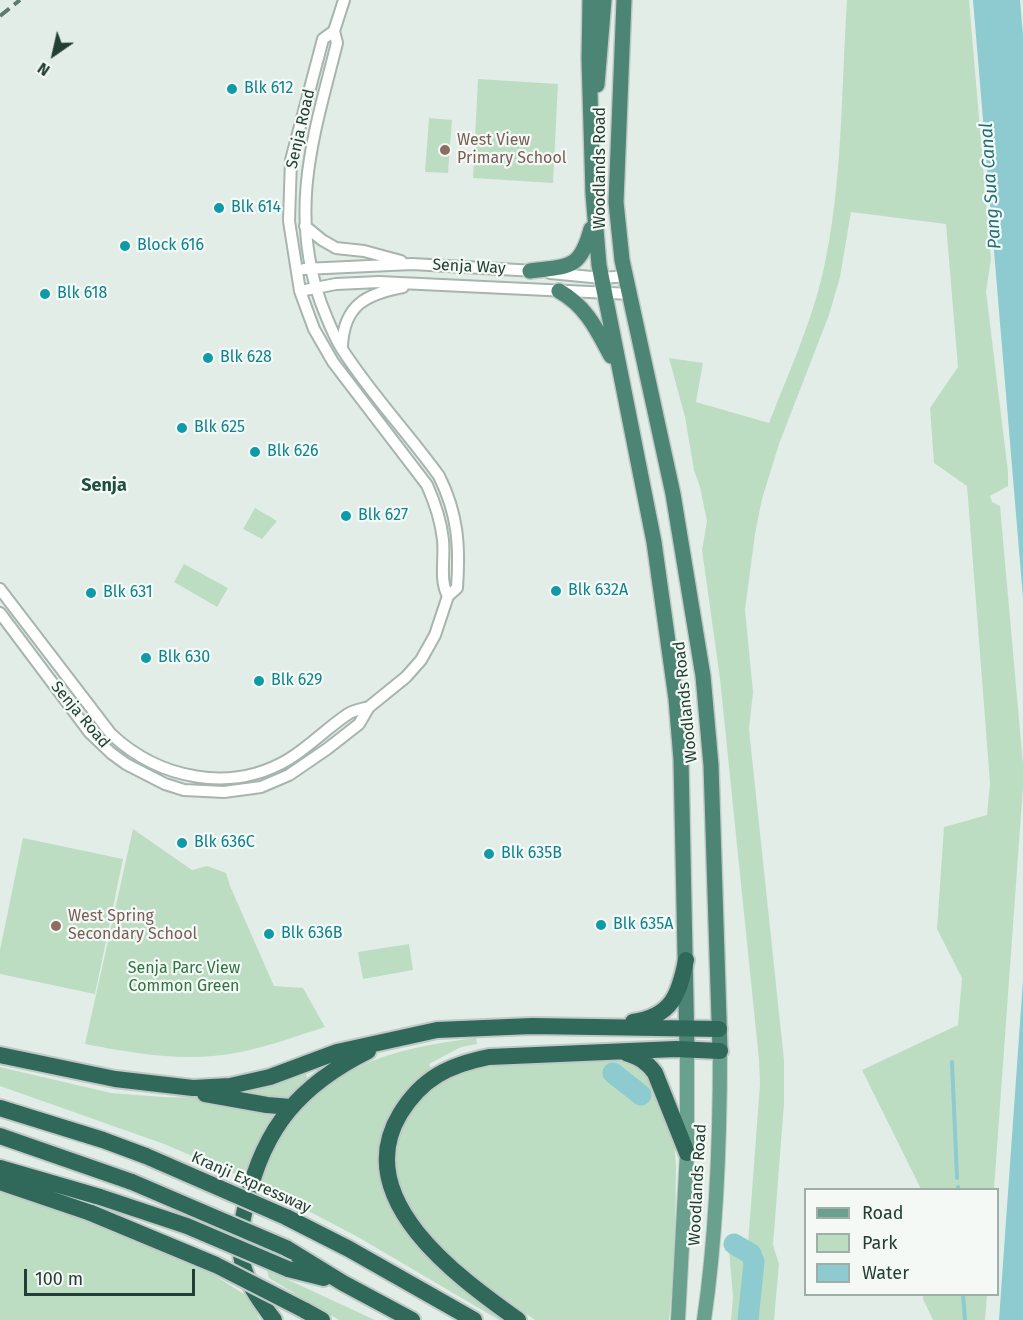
<!DOCTYPE html>
<style>
body{margin:0}
#map{position:relative;width:1023px;height:1320px;overflow:hidden;background:#e3ede8;font-family:"Fira Sans",sans-serif}
canvas{display:block}
.legend{position:absolute;left:804px;top:1188px;width:195px;height:108px;box-sizing:border-box;background:#f4f9f6;border:2px solid #a0aea8;margin:0;padding:8px 10px;list-style:none;font-size:18px;color:#233e34}
.legend li{display:flex;align-items:center;gap:12px;height:30px}
.legend b{width:30px;border:2px solid #a0aea8}
.north{position:absolute;left:24px;top:24px;width:60px;height:60px;-webkit-text-stroke:4px #f4f9f6;paint-order:stroke;rotate:214deg;font-size:16px;font-weight:700;line-height:24px;text-align:center;color:#233e34}
.north::after{content:'';display:block;margin:auto;width:21px;height:27px;background:#233e34;clip-path:polygon(50% 0,100% 100%,50% 72%,0 100%)}
.scale{position:absolute;left:24px;top:1269px;width:171px;height:27px;box-sizing:border-box;border:3px solid #233e34;border-top:0;padding-left:8px;font-size:18px;line-height:21px;white-space:nowrap;color:#233e34;-webkit-text-stroke:4px #f4f9f6;paint-order:stroke}
</style>
<div id="map">
<canvas width="1023" height="1320"></canvas>
<ul class="legend">
<li><b style="height:8px;background:#69a18e"></b>Road</li>
<li><b style="height:16px;background:#bdddc3"></b>Park</li>
<li><b style="height:16px;background:#8dcbd0"></b>Water</li>
</ul>
<div class="north">N</div>
<div class="scale">100 m</div>
</div>
<script>
const context = document.querySelector('canvas').getContext('2d');
context.lineJoin = 'round';
function fill(path, color) { context.fillStyle = color; context.fill(path, 'evenodd'); }
function strokePath(path, color, width, dash) { context.strokeStyle = color; context.lineWidth = width; context.lineCap = dash ? 'butt' : 'round'; context.setLineDash(dash || []); context.stroke(path); }
function write(font, color, halo, rows, align = 'center') {
  context.font = font + ' "Fira Sans",sans-serif'; context.lineWidth = 4.5; context.setLineDash([]); context.textBaseline = 'middle'; context.strokeStyle = halo; context.fillStyle = color; for (const [text, x, y, turn = 0] of rows) {
    context.save(); context.translate(x, y); context.rotate((+turn || 0) * Math.PI / 180); context.textAlign = isNaN(turn) ? turn : align; if (halo) context.strokeText(text, 0, 0); context.fillText(text, 0, 0); context.restore();
  }
}
const green = new Path2D(`
 M847 0H969L991 260 986 291 1008 472V486L990 496 992 502 1000 506 1023 764V787L994 1189H921L862 1070 958 1025 962 978 937 929 944 827 987 815 990 783 967 486 934 463 930 408 958 367 946 224 851 212 840 277 829 315 779 444 762 499 755 534 745 610 753 692 749 729 784 1060V1103L773 1245 779 1264 774 1320H757L762 1267 757 1250 748 1244 760 1084 759 1060 720 679 702 550 707 521 700 487 694 470 685 417 669 358 703 363 696 402 769 423C788 374 811 324 823 272 843 184 841 90 847 0Z
 M478 79 558 84 553 183 473 178Z
 M429 118 452 120 448 173 425 172Z
 M255 508 277 521 262 539 243 529Z
 M184 564 228 588 217 607 174 582Z
 M133 829 192 870 207 866 226 873 230 886 274 986 303 988 325 1027C297 1036 270 1046 241 1052 189 1063 137 1054 85 1044Z
 M23 838 123 859 95 994 0 974V950Z
 M409 944 413 970 363 979 358 952Z
 M476 1038 477 1044 461 1047 429 1064 438 1081 488 1063 628 1058 646 1070 672 1133 674 1144 676 1164 675 1262 669 1320H535L498 1294 489 1306 508 1320H499L358 1237 257 1184C261 1169 269 1156 277 1143 320 1066 394 1048 476 1038Z
 M0 1067 111 1093 163 1097 217 1098 251 1091 306 1074 308 1080C300 1088 292 1095 284 1103 265 1123 254 1151 242 1177L164 1144 0 1086Z
 M0 1190 97 1221 206 1270 247 1296 260 1320H0Z
 M729 1250 748 1262 751 1270 745 1320H731L733 1298Z
 M267 1270 375 1320H339L269 1278Z
 M923 1295H987L985 1320H933L923 1299Z`);
const water = new Path2D(`
 M973 0H1020L1023 36V598Z
 M1023 980V1320H999Z`);
const stream = new Path2D(`
 M952 1062 957 1178
 M958 1187V1190
 M963 1294 965 1320`);
const river = new Path2D(`
 M613 1073 641 1095
 M734 1244 751 1254 754 1262 748 1320`);
const tertiary = new Path2D(`
 M334 31 323 39 291 160 289 221 300 291 314 329 333 362 427 485C435 503 441 521 443 540 445 559 439 580 448 596
 M305 226 322 240 336 248 364 251 401 261
 M304 269 412 264 535 271
 M550 273 602 278 627 276
 M300 291 336 284 379 282 631 294
 M342 346C344 305 366 294 403 287
 M0 589 111 734C159 779 231 794 289 759 310 746 327 728 348 714 354 710 362 709 369 707
 M0 613 90 733 111 753 126 764 165 784 184 790 224 792 261 787 289 775 327 749 359 724 369 707 406 677 421 660 435 635 448 596 457 588C460 546 458 514 439 476 408 433 370 393 342 349 333 335 327 318 321 303 288 210 314 134 337 43L334 31 344 0`);
const primary = new Path2D(`
 M678 1320 687 1153V1050
 M704 1320C717 1231 720 1141 720 1051`);
const trunk = new Path2D(`
 M590 0 589 59 593 194 599 265 654 542 676 699 681 760 687 1050
 M624 0 616 202 622 260 673 494 703 676 711 765 720 1051
 M597 85 604 0
 M530 271C569 266 580 270 591 229
 M559 291C586 306 597 330 611 356`);
const motorway = new Path2D(`
 M633 1022C672 1016 679 995 686 960
 M626 1053C639 1057 647 1062 655 1073L687 1153
 M0 1055 115 1079 193 1088 230 1086 270 1077 337 1052 437 1030 532 1026 719 1029
 M205 1094 267 1105 291 1107
 M0 1108 103 1140 146 1156
 M0 1136 132 1182
 M0 1168 100 1197
 M0 1182 91 1213
 M286 1217 349 1249 474 1320
 M286 1248 343 1283 412 1320
 M288 1269 324 1278
 M304 1310 322 1320
 M274 1320C262 1304 250 1288 244 1269 237 1245 241 1224 247 1201 264 1127 300 1085 368 1051
 M518 1320C458 1277 349 1199 400 1114 422 1078 449 1065 489 1057L676 1049 720 1051`);
const rail = new Path2D(`
 M0 16 20 0`);
const motorwayBridge = new Path2D(`
 M146 1156 286 1217
 M132 1182 286 1248
 M100 1197 187 1226 288 1269
 M91 1213 216 1265 304 1310`);
const markers = [
 [232,89,6,"#0f9aa8"],
 [445,150,6,"#8d6e63"],
 [219,208,6,"#0f9aa8"],
 [125,246,6,"#0f9aa8"],
 [45,294,6,"#0f9aa8"],
 [208,358,6,"#0f9aa8"],
 [182,428,6,"#0f9aa8"],
 [255,452,6,"#0f9aa8"],
 [346,516,6,"#0f9aa8"],
 [556,591,6,"#0f9aa8"],
 [91,593,6,"#0f9aa8"],
 [146,658,6,"#0f9aa8"],
 [259,681,6,"#0f9aa8"],
 [182,843,6,"#0f9aa8"],
 [489,854,6,"#0f9aa8"],
 [601,925,6,"#0f9aa8"],
 [56,926,6,"#8d6e63"],
 [269,934,6,"#0f9aa8"]
];
const cultureNames = [
 ["Blk 612",244,89],
 ["Blk 614",231,208],
 ["Block 616",137,246],
 ["Blk 618",57,294],
 ["Blk 628",220,358],
 ["Blk 625",194,428],
 ["Blk 626",267,452],
 ["Blk 627",358,516],
 ["Blk 632A",568,591],
 ["Blk 631",103,593],
 ["Blk 630",158,658],
 ["Blk 629",271,681],
 ["Blk 636C",194,843],
 ["Blk 635B",501,854],
 ["Blk 635A",613,925],
 ["Blk 636B",281,934]
];
const streetNames = [
 ["Senja Road",301,129,-77],
 ["Woodlands Road",601,168,-90],
 ["Senja Way",469,267,3],
 ["Woodlands Road",686,702,-96],
 ["Senja Road",80,715,50],
 ["Kranji Expressway",251,1183,24],
 ["Woodlands Road",698,1185,-87]
];
const educationNames = [
 ["West View",457,141],
 ["Primary School",457,159],
 ["West Spring",68,917],
 ["Secondary School",68,935]
];
const parkNames = [
 ["Senja Parc View",184,969],
 ["Common Green",184,987]
];
const waterNames = [
 ["Pang Sua Canal",991,186,-94]
];
const neighbourhoodNames = [
 ["Senja",104,486]
];
fill(green, '#bdddc3');
fill(water, '#8dcbd0');
strokePath(stream, '#8dcbd0', 4);
strokePath(river, '#8dcbd0', 21);
strokePath(tertiary, '#a6b5ae', 14);
strokePath(primary, '#c1c9c6', 16);
strokePath(trunk, '#c1c9c6', 18);
strokePath(motorway, '#c1c9c6', 20);
strokePath(tertiary, '#fff', 10);
strokePath(primary, '#69a18e', 14);
strokePath(trunk, '#4c8574', 15);
strokePath(motorway, '#306959', 16);
strokePath(rail, '#5e7970', 4, [12, 6]);
strokePath(motorwayBridge, '#c1c9c6', 20, []);
strokePath(motorwayBridge, '#306959', 16);
for (const [x, y, r, color] of markers) { const dot = new Path2D(); dot.arc(x, y, r, 0, 2 * Math.PI); context.fillStyle = color; context.fill(dot); strokePath(dot, '#f4f9f6', 2); }
write('16px', '#0d838f', '#f4f9f6', cultureNames, 'left');
write('16px', '#233e34', '#f4f9f6', streetNames);
write('16px', '#785e54', '#f4f9f6', educationNames, 'left');
write('16px', '#2e7443', '#f4f9f6', parkNames);
write('italic 18px', '#1e7178', '#f4f9f6', waterNames);
write('bold 18px', '#1f4f40', '#f4f9f6', neighbourhoodNames);
</script>
